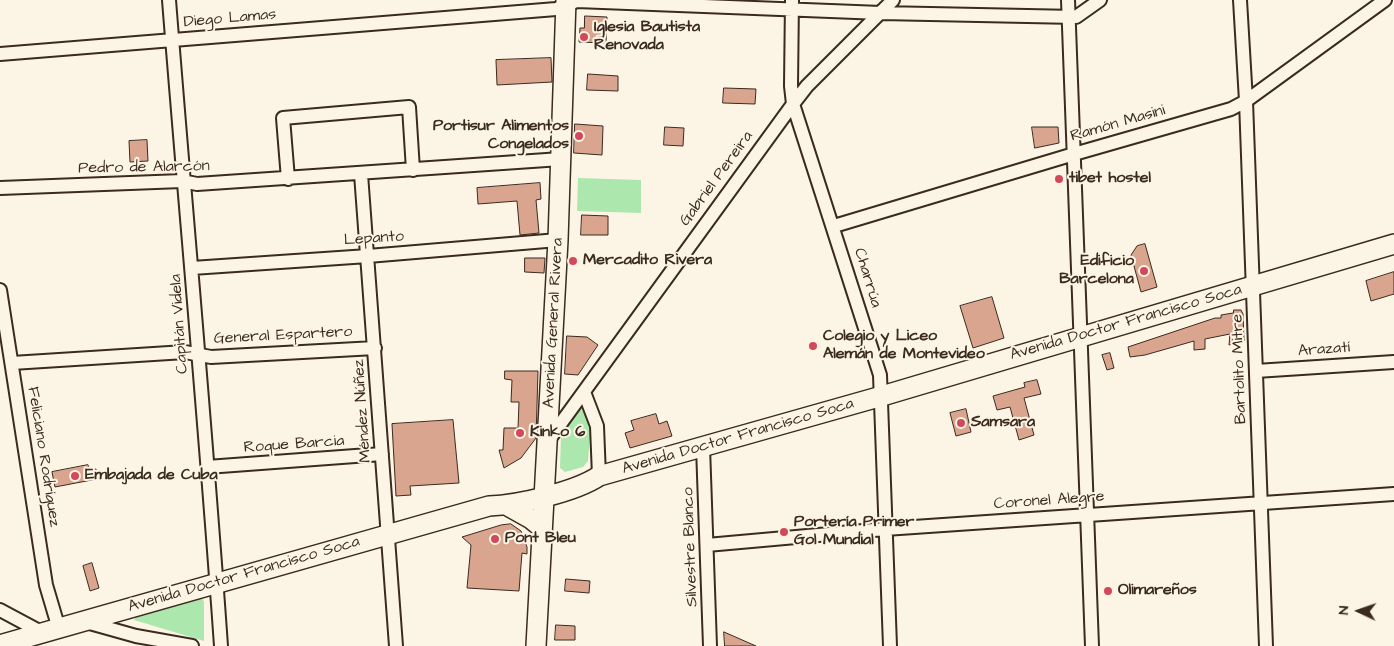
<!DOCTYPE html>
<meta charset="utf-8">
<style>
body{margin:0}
#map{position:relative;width:1394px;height:646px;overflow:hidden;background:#fcf5e5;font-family:"Architects Daughter",sans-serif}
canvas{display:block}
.north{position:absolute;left:1334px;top:586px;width:50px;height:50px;-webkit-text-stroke:4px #fcf5e5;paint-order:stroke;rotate:273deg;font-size:14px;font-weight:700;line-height:20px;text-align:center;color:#3b2a1e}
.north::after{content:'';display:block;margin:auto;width:18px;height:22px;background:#3b2a1e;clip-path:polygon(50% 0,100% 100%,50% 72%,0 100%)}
</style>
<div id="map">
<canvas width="1394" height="646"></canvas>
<div class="north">N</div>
</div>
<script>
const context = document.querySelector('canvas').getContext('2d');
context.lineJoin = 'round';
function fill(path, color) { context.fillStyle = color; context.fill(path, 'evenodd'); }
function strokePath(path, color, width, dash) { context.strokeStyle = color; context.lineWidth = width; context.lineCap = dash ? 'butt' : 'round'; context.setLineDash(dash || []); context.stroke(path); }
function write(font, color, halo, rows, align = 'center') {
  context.font = font + ' "Architects Daughter",sans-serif'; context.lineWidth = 4; context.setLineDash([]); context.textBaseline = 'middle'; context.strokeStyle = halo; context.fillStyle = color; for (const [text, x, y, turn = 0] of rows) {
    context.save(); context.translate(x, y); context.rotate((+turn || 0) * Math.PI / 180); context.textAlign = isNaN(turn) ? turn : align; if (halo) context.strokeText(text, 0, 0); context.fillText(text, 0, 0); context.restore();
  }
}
const green = new Path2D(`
 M578 178 641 180V213L577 211Z
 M582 409 591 423 588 461 583 467 565 472 560 468 561 436 579 410Z
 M202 598 204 602V641L134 620 136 617Z`);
const building = new Path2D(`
 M585 16 607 17 606 43 579 42 580 28H584Z
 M551 58 552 82 497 85 496 60Z
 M588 74 618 76V91L587 90Z
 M724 88 756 89 755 104 723 103Z
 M575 124 603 126 602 155 574 153Z
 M665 127 684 128 683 146 664 145Z
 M1032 127H1058L1059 143 1035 148Z
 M147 140 148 161 130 162 129 141Z
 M540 183 541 199 536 200 539 233 520 235 517 201 478 204 477 188Z
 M582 215 608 216V235H581Z
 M1145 244 1157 287 1141 292 1131 255 1137 246Z
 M525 258H545L544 273 525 272Z
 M1394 272V294L1371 301 1366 281Z
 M992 297 1004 338 973 348 960 306Z
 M1234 310H1241L1243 314 1244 341 1229 345 1230 334 1205 339V349L1194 350V341L1145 355 1130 357 1128 347 1215 318H1221V315L1233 313Z
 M567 336 587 337 598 345 578 375 565 374Z
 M1110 353 1114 368 1107 370 1102 355Z
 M505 371H538L536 438 521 458 504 468 499 450H503L504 428H518L519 402H511L512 380 505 379Z
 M1037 380 1041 394 1024 398 1034 435 1019 440 1010 407 997 410 993 396 1025 387 1024 383Z
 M966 409 971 432 956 436 950 413Z
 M656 414 659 424 667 421 672 436 630 448 625 433 634 430 631 421Z
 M453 420 459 483 410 486 411 495 396 496 392 424Z
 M88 465 90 470 96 469 97 479 55 487 52 472Z
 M511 524 521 531 527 547V554L522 553 519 591 467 588 471 545 462 537 501 525Z
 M92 563 99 588 90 591 83 566Z
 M566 579 590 581 589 593 565 591Z
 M556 625 575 626V640H555Z
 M724 632 756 646H725Z`);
const street = new Path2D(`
 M169 0C186 215 206 430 221 646
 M792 0 791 86 793 104 880 375 890 646
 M1068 0 1092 646
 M1240 0 1246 101 1266 646
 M0 54 556 9 577 1 881 13 1076 17 1100 0
 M361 174 396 646
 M288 179 283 118 409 107 413 170
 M0 188 182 181 197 184 561 159
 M834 226 1074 154 1231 109 1246 101 1385 0
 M192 268 368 256 558 240
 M0 290 46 585 59 629
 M12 363 185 352 211 357 375 348
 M1256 371 1394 362
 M584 392 597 426 599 476
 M548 441 793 104 807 86 893 0
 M703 447 710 646
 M207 467 382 454
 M707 545 885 529 1394 494
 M0 610 43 633
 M86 622 136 636 192 646`);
const secondary = new Path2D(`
 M506 505 531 519 542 528
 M0 645 489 506C518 505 575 492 599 476L882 396 1394 244
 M536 646 558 240 566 0`);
const markers = [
 [584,37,5,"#d1495b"],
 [579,136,5,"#d1495b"],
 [1059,179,5,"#d1495b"],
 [573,261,5,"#d1495b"],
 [1144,271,5,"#d1495b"],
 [813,346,5,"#d1495b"],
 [961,423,5,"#d1495b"],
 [520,433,5,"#d1495b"],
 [75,476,5,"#d1495b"],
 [784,532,5,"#d1495b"],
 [495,539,5,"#d1495b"],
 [1108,591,5,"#d1495b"]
];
const streetNames = [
 ["Diego Lamas",230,19,-5],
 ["Ramón Masini",1118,124,-16],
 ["Pedro de Alarcón",144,168,-1],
 ["Gabriel Pereira",717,179,-54],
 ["Lepanto",374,239,-4],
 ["Charrúa",867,278,73],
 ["Avenida General Rivera",554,323,-87],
 ["Avenida Doctor Francisco Soca",1126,323,-16],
 ["Capitán Videla",180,324,-94],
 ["General Espartero",283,336,-3],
 ["Arazatí",1324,350,-4],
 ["Bartolito Mitre",1240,369,-92],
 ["Méndez Núñez",363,411,-94],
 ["Avenida Doctor Francisco Soca",738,437,-16],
 ["Roque Barcia",294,445,-4],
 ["Feliciano Rodríguez",43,457,81],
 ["Coronel Alegre",1049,501,-4],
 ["Silvestre Blanco",691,547,-92],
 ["Avenida Doctor Francisco Soca",244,575,-16]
];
const poiNames = [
 ["Iglesia Bautista",594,28],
 ["Renovada",594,46],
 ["Portisur Alimentos",569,127,"right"],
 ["Congelados",569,145,"right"],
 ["tibet hostel",1069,179],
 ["Mercadito Rivera",583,261],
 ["Edificio",1134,262,"right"],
 ["Barcelona",1134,280,"right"],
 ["Colegio y Liceo",823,337],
 ["Alemán de Montevideo",823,355],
 ["Samsara",971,423],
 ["Kinko 6",530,433],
 ["Embajada de Cuba",85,476],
 ["Portería Primer",794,523],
 ["Gol Mundial",794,541],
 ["Pont Bleu",505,539],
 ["Olimareños",1118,591]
];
fill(green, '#ace8ae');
fill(building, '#daa58f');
strokePath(building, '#3b2a1e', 1);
strokePath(street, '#3b2a1e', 16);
strokePath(secondary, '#3b2a1e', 22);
strokePath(street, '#fcf5e5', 12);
strokePath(secondary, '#fcf5e5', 19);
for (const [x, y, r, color] of markers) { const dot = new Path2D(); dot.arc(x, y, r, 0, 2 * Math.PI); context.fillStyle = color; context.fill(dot); strokePath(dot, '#fcf5e5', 2); }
write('16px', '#3b2a1e', '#fcf5e5', streetNames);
write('bold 16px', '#3b2a1e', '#fcf5e5', poiNames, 'left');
</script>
